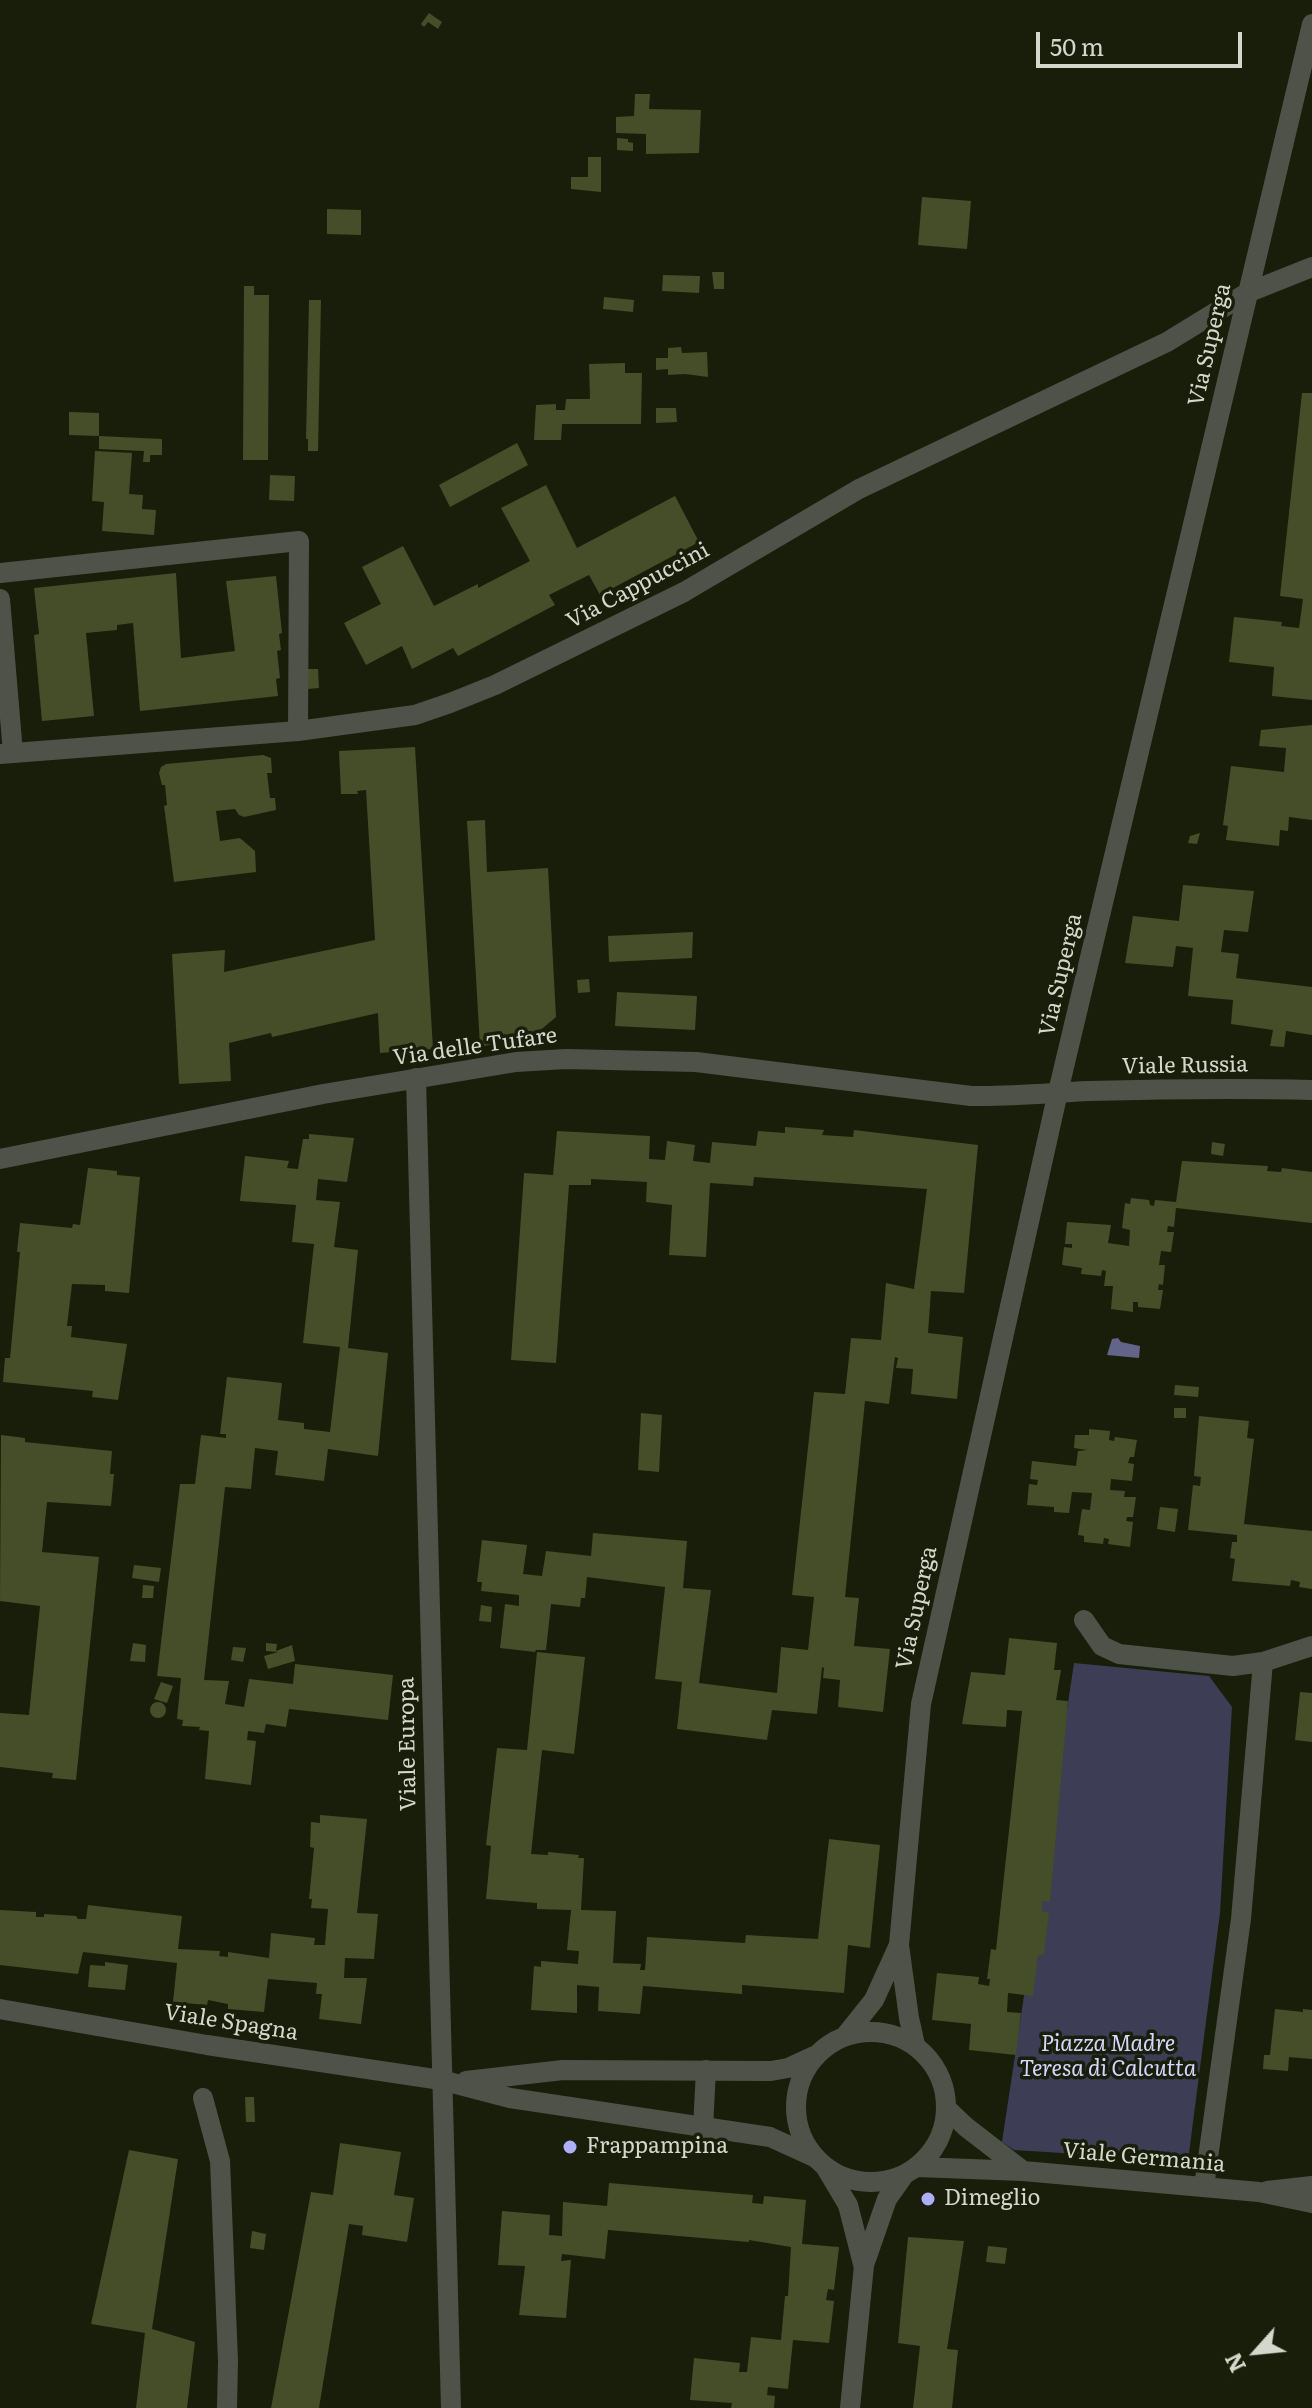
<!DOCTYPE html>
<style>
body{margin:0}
#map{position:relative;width:1312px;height:2408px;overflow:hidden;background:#191e0a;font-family:Literata,serif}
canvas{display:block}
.north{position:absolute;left:1216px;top:2312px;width:80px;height:80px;-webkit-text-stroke:6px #191e0a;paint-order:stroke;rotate:243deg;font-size:22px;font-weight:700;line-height:32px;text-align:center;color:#d4d7cb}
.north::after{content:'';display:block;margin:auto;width:28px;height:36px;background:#d4d7cb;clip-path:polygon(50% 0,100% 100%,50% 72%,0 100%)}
.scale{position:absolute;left:1036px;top:32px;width:206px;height:36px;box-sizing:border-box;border:4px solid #d4d7cb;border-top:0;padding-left:10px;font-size:24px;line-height:28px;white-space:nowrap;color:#d4d7cb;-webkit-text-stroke:6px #191e0a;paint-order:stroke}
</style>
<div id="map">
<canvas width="1312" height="2408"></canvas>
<div class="north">N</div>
<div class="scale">50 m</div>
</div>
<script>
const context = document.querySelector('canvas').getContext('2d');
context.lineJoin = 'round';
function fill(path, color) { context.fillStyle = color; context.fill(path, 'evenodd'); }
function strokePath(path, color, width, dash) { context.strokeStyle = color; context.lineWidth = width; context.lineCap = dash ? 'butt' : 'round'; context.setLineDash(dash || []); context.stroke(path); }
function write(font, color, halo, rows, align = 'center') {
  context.font = font + ' Literata,serif'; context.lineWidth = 7; context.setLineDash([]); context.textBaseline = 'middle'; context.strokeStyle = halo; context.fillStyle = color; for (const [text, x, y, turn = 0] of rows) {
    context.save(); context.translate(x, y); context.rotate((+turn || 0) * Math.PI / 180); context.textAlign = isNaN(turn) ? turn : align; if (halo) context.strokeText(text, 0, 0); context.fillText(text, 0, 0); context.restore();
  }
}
const green = new Path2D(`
 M1074 1663 1209 1676 1232 1707 1220 1913 1188 2161 1014 2150 1002 2142Z`);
const water = new Path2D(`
 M1118 1338 1121 1342 1140 1346 1139 1358 1107 1355 1112 1339Z`);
const building = new Path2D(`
 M429 13 442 22 438 29 428 22 424 27 421 24Z
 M635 94H650L649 109 701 110 699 153 646 154V134L616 133V117L634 116Z
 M617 138 628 139V142L633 143V151L617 150Z
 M588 157H601V192L571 189V177H588Z
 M922 197 971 201 967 249 918 245Z
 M327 209 361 210V235L327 234Z
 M712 272H724V289H714Z
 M663 275 700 276 699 293 662 291Z
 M244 286H254V295H269L268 460H243Z
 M604 297 634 300 633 312 603 309Z
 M309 300H321L318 451H308V439H306Z
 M681 347 682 353 707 352 708 377 685 374 668 375V369L656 370V358H668V348Z
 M625 363V373H642L641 424H562L561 440H534L536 405 556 404V410H565L566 399H590L589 364Z
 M1302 393H1312V700L1272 696 1274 667 1229 662 1234 617 1282 622 1281 626 1299 628 1303 599 1280 596Z
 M656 408H676L677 422 656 423Z
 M69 412 99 413V436L69 435Z
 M99 436 162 439V455H150V462H143L144 451 99 449Z
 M517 443 528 465 450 507 439 485Z
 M95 451 132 453 129 494 143 495 142 509 156 510 154 535 102 531 104 502 92 501Z
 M270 475 295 476 294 501 269 500Z
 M546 485 577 548 675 496 699 542 600 595 589 575 549 595 555 605 458 656 453 648 412 669 402 646 366 665 344 623 381 604 362 567 403 546 434 606 478 584V588L530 561 501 508Z
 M176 573 181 658 235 651 226 581 276 576 282 633 279 634 281 650 277 651 280 678 276 679 278 696 140 711 133 623 117 625V630L86 633 94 716 42 721 34 635 39 634 34 588Z
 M307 669H318L319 688 308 689Z
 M1312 725V820L1289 817 1288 831 1280 830 1279 846 1226 840 1228 826 1223 825 1231 766 1284 772 1286 748 1259 746 1261 730Z
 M415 747 433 1049 380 1053 378 1013 272 1037 271 1033 229 1043 231 1081 179 1084 172 954 225 950 224 972 375 940 366 790 357 791 358 794H341L339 751Z
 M263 755 271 758 272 773H267L270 798H275L276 810 244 817 239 815 235 809 216 811 220 841 240 838 255 851 256 872 174 882 164 806 167 805 165 785H162L159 773 161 767 166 764Z
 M485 820 487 872 548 868 556 1017 537 1033 480 1047 467 821Z
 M1200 833 1197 844 1188 843 1190 836Z
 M1183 885 1254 891 1248 932 1224 930 1221 952 1239 954 1236 978 1312 987V1035L1286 1031 1284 1047 1270 1046 1273 1030 1231 1024 1233 1000 1188 996 1193 948 1176 946 1173 967 1125 963 1133 916 1179 921Z
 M693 932 692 958 609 962 608 936Z
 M589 979 590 992 578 993 577 980Z
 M617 992 697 996 695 1030 615 1026Z
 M785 1127 824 1130 822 1135 853 1137 854 1130 978 1145 964 1293 931 1291 928 1333 963 1337 957 1399 911 1394 913 1369 896 1368 898 1358 895 1357 889 1404 865 1401 845 1597 859 1598 854 1646 890 1649 883 1712 838 1707 840 1680 823 1678 824 1668 822 1667 817 1714 772 1710 767 1740 677 1729 682 1682 655 1679 665 1587 587 1577 585 1598H581L580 1607 551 1604 546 1650H536L535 1652 500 1648 505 1604 519 1606V1595L481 1591 482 1582H477L482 1540 527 1545 523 1574 542 1576 546 1551 591 1556 593 1533 687 1541 683 1588 711 1590 699 1683 777 1693 781 1647 808 1650 814 1597 792 1595 814 1392 845 1394 851 1338 881 1340 886 1283 914 1289 927 1189 754 1177 753 1186 710 1183 706 1257 669 1255 672 1205 646 1202 647 1182 591 1179V1185H569L556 1363 511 1360 524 1173 553 1175 557 1131 650 1136 649 1159 665 1160 667 1141 695 1145 693 1161 710 1163 712 1142 756 1146 758 1131 785 1133Z
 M309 1134 354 1138 347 1182 318 1179 316 1200 340 1202 334 1247 358 1250 348 1348 388 1353 378 1456 328 1449 324 1481 275 1475 278 1451 255 1448 251 1489 225 1487 204 1680 229 1681 225 1704 244 1707 249 1679 293 1684 295 1664 393 1675 388 1720 289 1709 286 1727 266 1724 264 1733 248 1731 247 1740 256 1741 251 1785 205 1779 209 1731 199 1730 200 1727 182 1726 183 1720 177 1719 181 1678 157 1676 180 1484H195L201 1435 226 1438V1434H220L227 1377 282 1383 278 1420 304 1423V1429L330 1432 340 1347 303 1343 314 1244 292 1242 296 1205 240 1201 245 1156 289 1161 287 1168 298 1169 303 1139H309Z
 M1212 1142 1225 1144 1223 1156 1211 1154Z
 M1182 1161 1268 1166 1267 1171 1281 1172 1282 1168 1312 1172V1223L1176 1208 1174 1227 1168 1226 1167 1232H1174L1171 1252 1161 1251 1159 1265H1165L1163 1285 1159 1284 1158 1290H1163L1160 1309 1138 1307V1302H1133V1312L1111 1309 1113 1286H1104L1106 1271 1102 1270 1101 1276 1081 1274 1082 1268 1062 1265 1064 1247 1072 1248V1244H1065L1067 1222 1111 1225 1108 1243 1129 1246 1130 1230 1122 1228 1125 1203 1130 1204 1131 1198 1149 1200 1150 1205 1154 1206 1155 1200 1176 1202Z
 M88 1168 117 1171V1175L140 1177 129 1293 105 1291V1285L72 1284 67 1326H72L71 1337 127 1344 118 1400 92 1397 93 1391 3 1382 5 1358H10L20 1252H17L20 1223 72 1228 73 1224 80 1225Z
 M1175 1385 1199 1387 1198 1397 1174 1395Z
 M1174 1408H1186V1418H1174Z
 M641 1413 662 1415 659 1472 638 1470Z
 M1199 1416 1249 1421 1247 1438 1254 1439 1244 1524 1312 1531V1589L1299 1587 1300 1582 1291 1580 1290 1586 1232 1581 1235 1559 1230 1558 1232 1542H1237V1535L1188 1530 1193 1485 1200 1486 1201 1477 1194 1476Z
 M1089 1429 1110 1431 1109 1440 1114 1441 1115 1437 1137 1440 1134 1457H1130L1128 1463 1134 1464 1132 1481 1111 1479 1110 1490 1125 1491 1124 1497H1136L1133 1517H1127L1126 1521 1133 1522 1130 1547 1108 1544 1109 1539 1104 1538 1103 1544 1084 1542V1536L1078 1535 1082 1509 1090 1510 1092 1493 1072 1492 1069 1513 1054 1512V1507L1027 1505 1029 1484 1037 1485 1038 1480 1030 1479 1032 1461 1076 1466 1078 1451 1087 1450 1074 1448 1075 1435H1089Z
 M1 1435 25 1438V1442L112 1451 110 1474H114L111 1506 47 1502 42 1552 99 1557 76 1780 52 1778 53 1773 0 1767V1713L29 1715 40 1606 0 1601Z
 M1160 1507 1178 1509 1175 1532 1157 1529Z
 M134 1565 161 1568 159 1582 132 1578Z
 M143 1585 154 1586 153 1598H142Z
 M481 1605 492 1607 491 1622 479 1621Z
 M1009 1638 1057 1643 1054 1670H1061L1056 1700 1068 1701 1050 1902 1042 1901V1912H1049L1044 1955H1038L1033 1996 1008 1993 1007 2012 1021 2013 1016 2055 969 2050 971 2024 932 2020 937 1973 979 1977 978 1984 989 1986 990 1979H987L991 1949 996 1950 1022 1711 1007 1710 1006 1727 962 1724 971 1672 1005 1675Z
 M133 1643 146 1645 145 1662 130 1661Z
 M266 1643 277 1644 276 1651 292 1645 295 1661 268 1669 264 1656 278 1652 266 1651Z
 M233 1647 246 1648 243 1662 231 1660Z
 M537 1652 585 1657 574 1754 542 1750 531 1854 548 1855V1852L579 1855 578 1858H584L581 1910 616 1911 613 1963 641 1964 640 1970H645L647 1937 745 1943 746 1935 818 1939 829 1839 880 1845 870 1948 848 1945 844 1993 742 1985V1994L643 1986 640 2014 598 2011 599 1987 577 1985V2013L531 2010 534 1966 541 1967V1961L578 1964 579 1951 567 1950 571 1910 537 1909V1903L486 1899 491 1846 486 1845 497 1748 527 1750Z
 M161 1682 173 1686 167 1703 154 1699Z
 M1300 1692 1312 1693V1742L1295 1740Z
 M150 1710a8 8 0 1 1 16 0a8 8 0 1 1-16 0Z
 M320 1815 367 1819 357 1913 378 1914 374 1959 345 1958 344 1978H367L361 2024 319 2019 322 1994H316L317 1983 268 1979 264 2012 228 2009V2004L208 2000 207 2005 173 2002 177 1963 83 1952 78 1974 0 1965V1910L36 1912V1917H44V1914L76 1916 78 1919H86L88 1905 182 1916 178 1949 220 1951 219 1956 228 1957V1952L269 1958 271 1933 315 1938 314 1945H325L328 1909 311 1908 312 1899H309L314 1848 310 1847 311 1822 320 1823Z
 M105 1962 128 1965 125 1990 88 1987 90 1965 105 1966Z
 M1275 2009 1303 2012V2009L1312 2010V2059L1289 2057 1288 2071 1263 2069 1264 2055H1270Z
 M245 2097H254L255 2122H246Z
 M340 2143 401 2152 394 2195 414 2198 407 2242 362 2235 363 2226 349 2224 319 2408H271L311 2192 333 2195Z
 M129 2150 178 2159 152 2329 195 2342 187 2408H136L145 2333 91 2324Z
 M609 2183 753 2195 752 2203 763 2204 764 2196 806 2200 802 2244 839 2247 834 2290 828 2289 826 2300 834 2301 829 2343 793 2340 788 2389 768 2387 767 2395 775 2396 774 2408H731L732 2403 690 2400 694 2358 740 2363 739 2372H747L751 2337 781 2340 785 2296H788L791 2247 749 2240V2242L608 2230 605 2259 562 2254 561 2261 571 2260 566 2318 519 2315 525 2266 498 2265 502 2211 550 2215 549 2235 562 2236 563 2202 607 2206Z
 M252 2231 266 2234 264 2250 250 2248Z
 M908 2237 964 2241 947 2349 958 2350 952 2408H913L920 2346 898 2343Z
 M988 2246 1007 2248 1005 2264 986 2262Z`);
const pedestrian = new Path2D(`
 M703 2128 706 2070`);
const minor = new Path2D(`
 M0 573 299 541 298 731
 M0 599 13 753
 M0 754 298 731 415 715 450 703 495 685 684 592 859 489 1167 342 1247 293
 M416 1078 451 2408
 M0 1159 323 1094 516 1062 566 1059 696 1062 971 1096C1011 1097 1049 1093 1089 1091 1163 1089 1237 1088 1312 1090
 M1084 1620 1102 1646 1119 1654 1233 1666 1263 1662 1312 1646
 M203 2098 220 2161 228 2361 227 2408
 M1204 2187 1241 1919 1263 1662
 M1267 2191 1312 2186`);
const tertiary = new Path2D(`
 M1247 293 1312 267
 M0 2009 207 2045 441 2080 510 2098 770 2137 814 2157
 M796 2107a75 75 0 1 1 150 0a75 75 0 1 1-150 0Z
 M846 2035 874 2000 899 1945
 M915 2045 909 2018 899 1945 921 1704 1058 1092 1312 24
 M466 2081 563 2070 771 2071 788 2068 814 2056
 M947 2109 966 2127 1023 2171
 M917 2167 1023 2171 1259 2192 1312 2203
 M826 2168 848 2205 863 2264
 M850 2408 864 2265 887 2199 904 2175`);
const markers = [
 [570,2147,8,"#adaffb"],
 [928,2199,8,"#adaffb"]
];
const streetNames = [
 ["Via Superga",1210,345,-77],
 ["Via Cappuccini",638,586,-28],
 ["Via Superga",1061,975,-77],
 ["Via delle Tufare",475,1047,-8],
 ["Viale Russia",1185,1066,-1],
 ["Via Superga",917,1608,-78],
 ["Viale Europa",408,1744,-91],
 ["Viale Spagna",231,2023,9],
 ["Viale Germania",1144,2158,5]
];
const parkNames = [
 ["Piazza Madre",1108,2045],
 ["Teresa di Calcutta",1108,2070]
];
const poiNames = [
 ["Frappampina",586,2147],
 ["Dimeglio",944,2199]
];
fill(green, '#3d3d55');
fill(water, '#636489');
fill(building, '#454e28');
strokePath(pedestrian, '#4f5249', 20);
strokePath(minor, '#4f5249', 20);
strokePath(tertiary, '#4f5249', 20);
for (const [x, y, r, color] of markers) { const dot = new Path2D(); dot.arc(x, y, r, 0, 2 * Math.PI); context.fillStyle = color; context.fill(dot); strokePath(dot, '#191e0a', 3); }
write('22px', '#d4d7cb', '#191e0a', streetNames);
write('italic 22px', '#d5d7fe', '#191e0a', parkNames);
write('22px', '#d4d7cb', '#191e0a', poiNames, 'left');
</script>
